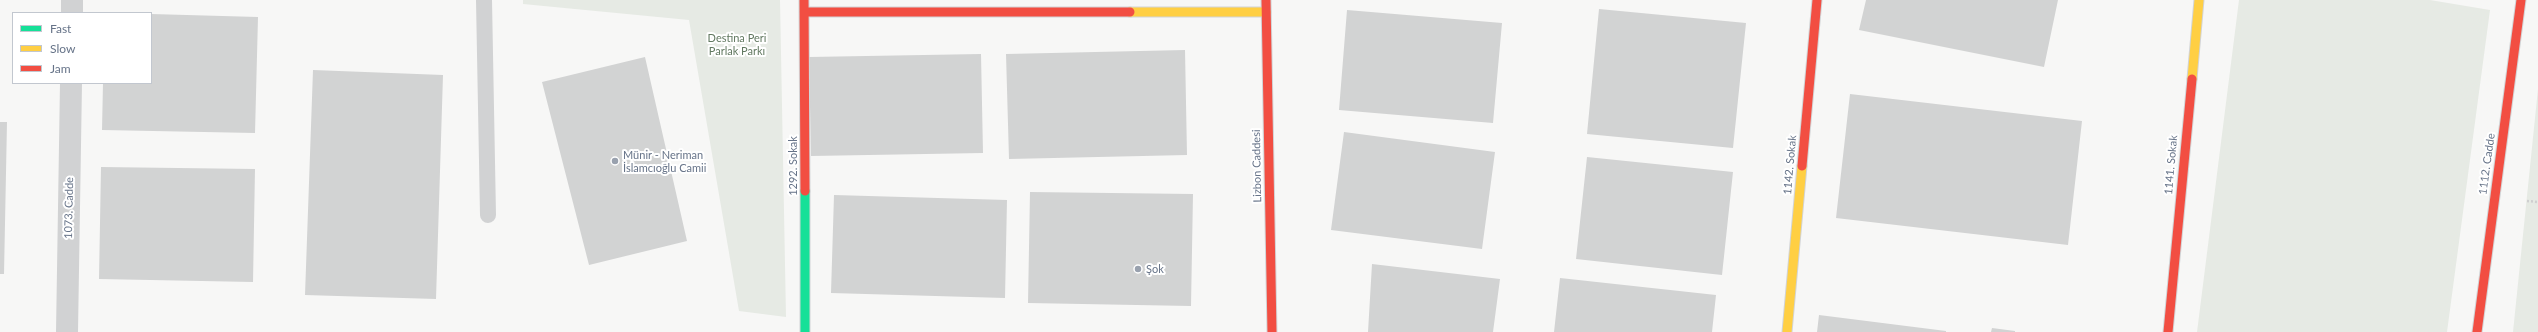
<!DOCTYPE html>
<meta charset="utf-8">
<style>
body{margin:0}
#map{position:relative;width:2538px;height:332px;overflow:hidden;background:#f7f7f6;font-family:Lato,sans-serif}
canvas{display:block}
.legend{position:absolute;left:12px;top:12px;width:140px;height:72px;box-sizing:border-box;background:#fff;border:1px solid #c2c7cf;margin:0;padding:5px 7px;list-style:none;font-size:12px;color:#667388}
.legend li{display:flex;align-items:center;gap:8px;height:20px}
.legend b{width:20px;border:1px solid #c2c7cf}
</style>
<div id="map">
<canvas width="2538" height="332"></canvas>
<ul class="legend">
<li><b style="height:5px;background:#16e098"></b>Fast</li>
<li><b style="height:5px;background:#ffcf43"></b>Slow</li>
<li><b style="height:5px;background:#f24e42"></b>Jam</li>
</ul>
</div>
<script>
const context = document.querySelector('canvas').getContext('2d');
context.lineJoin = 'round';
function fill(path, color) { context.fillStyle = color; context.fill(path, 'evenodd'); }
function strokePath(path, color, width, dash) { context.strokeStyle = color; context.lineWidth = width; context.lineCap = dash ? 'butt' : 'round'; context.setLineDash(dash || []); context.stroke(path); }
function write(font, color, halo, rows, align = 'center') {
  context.font = font + ' Lato,sans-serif'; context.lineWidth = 4; context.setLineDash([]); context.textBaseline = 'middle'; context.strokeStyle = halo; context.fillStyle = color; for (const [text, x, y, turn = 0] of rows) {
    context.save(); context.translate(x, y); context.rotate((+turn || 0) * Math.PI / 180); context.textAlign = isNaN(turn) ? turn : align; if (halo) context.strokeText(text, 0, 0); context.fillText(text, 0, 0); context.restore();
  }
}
const green = new Path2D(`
 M523 0H780L786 317 739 311 689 20 523 4Z
 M2239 0H2430L2490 10 2447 332H2197Z
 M2538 89V332H2513Z`);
const building = new Path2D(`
 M1866 0H2058L2044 67 1859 30Z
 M1599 9 1746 23 1733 148 1587 134Z
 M1347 10 1502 23 1493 123 1339 110Z
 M151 14 258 17 255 133 102 130 103 83H151Z
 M1185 50 1187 155 1009 159 1006 54Z
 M981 54 983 153 811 156 809 57Z
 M645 57 687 241 589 265 542 82Z
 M313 70 443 75 436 299 305 295Z
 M1850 94 2082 121 2068 245 1836 218Z
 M0 122H7L4 274H0Z
 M1344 132 1495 152 1482 249 1331 230Z
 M1587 157 1733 172 1722 275 1576 259Z
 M101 167 255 169 253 282 99 279Z
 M1030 192 1193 194 1191 306 1028 303Z
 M834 195 1007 200 1005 298 831 293Z
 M1372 264 1500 279 1493 332H1368Z
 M1560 278 1716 295 1712 332H1554Z
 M1819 315 1946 331V332H1817Z
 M1992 328 2015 331V332H1991Z`);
const path = new Path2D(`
 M2527 201 2538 202`);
const lane = new Path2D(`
 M484 0 488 215`);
const street = new Path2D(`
 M72 13V0
 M67 332 71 83`);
const fast = new Path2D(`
 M805 191V332`);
const slow = new Path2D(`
 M1130 12H1266
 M2192 79 2199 0
 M1787 332 1802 166`);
const jam = new Path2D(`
 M804 0 805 191
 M1266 0 1272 332
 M804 12H1130
 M1802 166 1817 0
 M2168 332 2192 79
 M2477 332 2521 0`);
const markers = [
 [615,161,4,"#99a1ae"],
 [1138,269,4,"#99a1ae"]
];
const parkNames = [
 ["Destina Peri",737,38],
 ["Parlak Parkı",737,51]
];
const poiNames = [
 ["Münir - Neriman",623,155],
 ["İslamcıoğlu Camii",623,168],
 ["Şok",1146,269]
];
const streetNames = [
 ["1112. Cadde",2487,164,-82],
 ["1142. Sokak",1790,165,-85],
 ["1141. Sokak",2171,165,-85],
 ["1292. Sokak",793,166,-90],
 ["Lizbon Caddesi",1257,166,-91],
 ["1073. Cadde",69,208,-89]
];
fill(green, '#e6eae4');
fill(building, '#d2d3d3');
strokePath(fast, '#d2d4d6', 11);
strokePath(slow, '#d2d4d6', 11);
strokePath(jam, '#d2d4d6', 11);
strokePath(path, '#cfcfd0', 2.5, [2, 2]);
strokePath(lane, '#d1d2d3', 16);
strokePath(street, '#d1d2d3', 22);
strokePath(fast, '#16e098', 9);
strokePath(slow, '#ffcf43', 9);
strokePath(jam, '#f24e42', 9);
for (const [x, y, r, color] of markers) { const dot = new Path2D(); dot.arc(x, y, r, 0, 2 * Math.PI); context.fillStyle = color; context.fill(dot); strokePath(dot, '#fff', 1.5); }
write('11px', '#627961', '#fff', parkNames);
write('11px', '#667388', '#fff', poiNames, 'left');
write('11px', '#667388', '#fff', streetNames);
</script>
